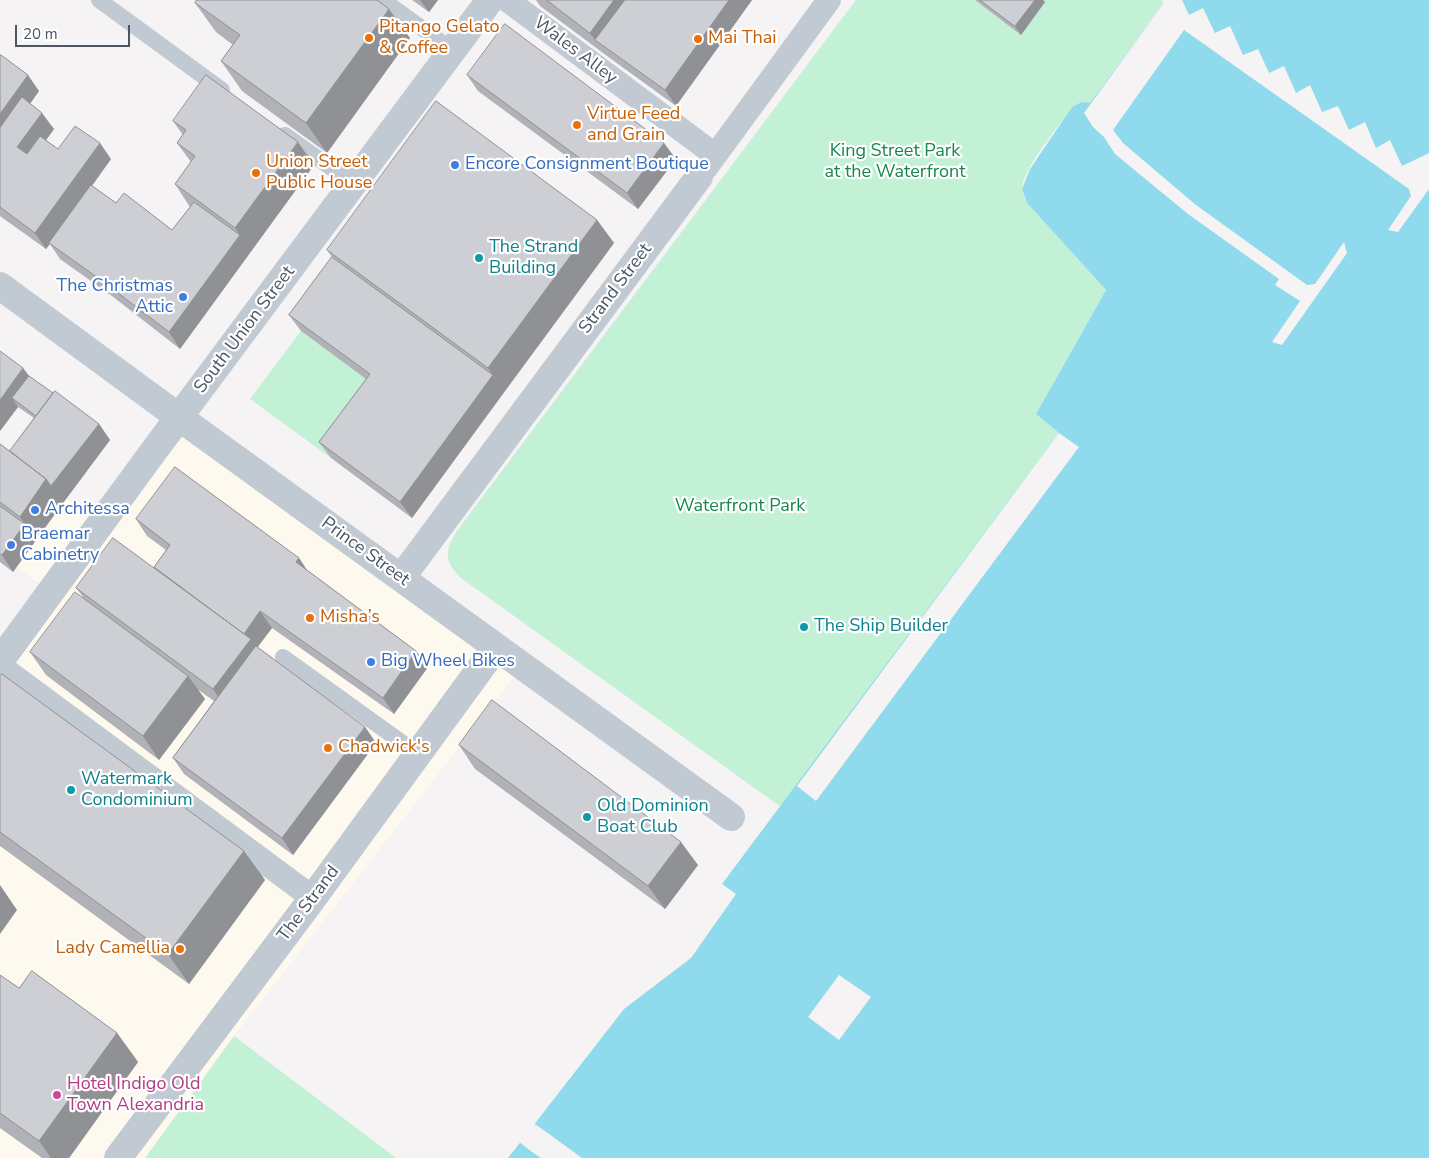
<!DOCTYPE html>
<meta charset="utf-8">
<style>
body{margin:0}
#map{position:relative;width:1429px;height:1158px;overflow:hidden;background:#f5f3f3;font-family:"Nunito Sans",sans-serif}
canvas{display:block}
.scale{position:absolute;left:15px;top:25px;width:115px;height:22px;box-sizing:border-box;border:2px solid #4a5661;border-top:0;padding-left:6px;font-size:15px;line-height:18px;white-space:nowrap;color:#4a5661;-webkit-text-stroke:4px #fff;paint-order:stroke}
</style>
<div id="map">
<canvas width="1429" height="1158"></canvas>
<div class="scale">20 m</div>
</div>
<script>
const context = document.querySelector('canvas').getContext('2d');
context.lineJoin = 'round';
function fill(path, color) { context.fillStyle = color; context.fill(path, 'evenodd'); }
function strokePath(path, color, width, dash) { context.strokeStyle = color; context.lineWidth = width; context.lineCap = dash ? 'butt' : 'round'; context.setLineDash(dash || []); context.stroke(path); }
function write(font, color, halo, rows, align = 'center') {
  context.font = font + ' "Nunito Sans",sans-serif'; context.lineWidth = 4.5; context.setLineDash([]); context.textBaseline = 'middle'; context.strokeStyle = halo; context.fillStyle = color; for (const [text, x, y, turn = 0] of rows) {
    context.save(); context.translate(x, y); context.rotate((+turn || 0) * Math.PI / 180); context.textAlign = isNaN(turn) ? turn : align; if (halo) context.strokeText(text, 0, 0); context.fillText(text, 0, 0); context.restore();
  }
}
const commercial = new Path2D(`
 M185 408 531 655 234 1036 145 1158H0V658L50 591 0 555 59 493 101 521Z`);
const green = new Path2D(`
 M856 0H1161L1164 2 1090 103 1072 107C1060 125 1023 168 1022 188 1022 192 1025 199 1027 203L1106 290 1036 414 1059 433 781 807 461 578C444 561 445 552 456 532Z
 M301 331 381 390 331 458 250 399Z
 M234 1036 379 1145 396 1158H145Z`);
const water = new Path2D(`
 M1161 0H1429V1158H508L624 1009 691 958 736 894 722 884 1059 433 1036 414 1106 290 1027 203 1022 189 1030 169 1072 107 1082 102 1090 103 1164 3Z`);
const pier = new Path2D(`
 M1161 0H1182L1189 15 1203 8 1215 33 1230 26 1243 55 1258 49 1269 73 1284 66 1296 93 1310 85 1322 112 1338 106 1349 130 1365 122 1376 148 1390 140 1402 166 1429 153V189L1398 232 1388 230 1411 196 1409 189 1184 30 1113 130 1123 143 1196 205 1307 285 1315 284 1344 242 1347 253 1282 345 1272 342 1300 301 1275 285 1279 279 1188 214 1115 154 1104 137 1093 127 1084 113 1164 3Z
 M1059 433 1079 447 816 801 797 786Z
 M839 975 871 997 839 1040 808 1017Z
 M532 1122 549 1134 582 1158H541L532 1152 518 1141Z`);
const service = new Path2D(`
 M99 0 222 90
 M383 0 452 50
 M285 135 354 184
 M283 657 418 754`);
const pedestrian = new Path2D(`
 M507 0 715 155
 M706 168 829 0
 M0 666 313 898`);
const minor = new Path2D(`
 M180 418 731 817
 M401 578 699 177
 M118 1158 307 906 496 647`);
const tertiary = new Path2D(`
 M0 286 180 418
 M0 661 153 452 490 0`);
const wall = new Path2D(`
 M412 0H438L429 12Z
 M536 0H752L676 106 607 56 540 6Z
 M975 0H1043L1045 2 1021 35Z
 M195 3 410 38 327 153 242 91 221 61 233 45 216 32Z
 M0 55 39 91 30 104 54 129 46 140 58 149 111 159 92 186 116 203 172 230 190 207 175 184 191 162 177 143 183 135 173 121 314 165 180 349 112 296 60 259 50 244 46 249 0 216Z
 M467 75 676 159 638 209 478 91Z
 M597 220 614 243 412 518 331 458 319 442 366 379 301 331 289 315 332 257 327 250Z
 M23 368 29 376 53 393 99 424 110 440 63 503 13 572 0 562V444L10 451 34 418 18 407 0 431Z
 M136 519 299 558 307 570 416 651 428 667 394 714 272 628 257 647 365 727 376 743 293 855 184 774 173 758 214 701 197 689 205 699 159 760 46 675 30 652 83 597 76 588 154 567 166 550 147 536Z
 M0 676 244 851 265 880 189 984 0 846Z
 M459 745 698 865 665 909 475 769Z
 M0 975 19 988 117 1033 138 1062 69 1158H42L0 1128Z`);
const shadedWall = new Path2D(`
 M420 0H438L429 12Z
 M614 0H648L595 40 590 33Z
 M729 0H752L676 106 665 90Z
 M1035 0H1043L1045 2 1021 35 1015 26Z
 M389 9 410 38 327 153 306 123Z
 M28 75 39 91 1 144 0 143V114Z
 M42 113 54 129 29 164 17 147Z
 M298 142 314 165 180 349 169 332 240 235 235 228Z
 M100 143 111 159 46 249 35 233Z
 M664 143 676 159 638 209 627 193Z
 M597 220 614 243 504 392 488 368Z
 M23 368 35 384 12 398 18 407 0 431V400Z
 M493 375 504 392 412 518 400 502Z
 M99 424 110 440 63 503 36 540 20 517 46 479Z
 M25 524 36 540 13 572 2 555Z
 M299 558 310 575 296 562Z
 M260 611 272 628 257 648 229 713 213 689 242 636Z
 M416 651 428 667 394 714 383 698Z
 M188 676 205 699 159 760 143 736Z
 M365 727 376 743 293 855 282 838Z
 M681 842 698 865 665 909 648 886Z
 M244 851 265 880 189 984 168 954Z
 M0 885 17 910 0 934Z
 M117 1033 138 1062 69 1158H51L39 1141Z`);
const building = new Path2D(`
 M197 0H377L389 9 306 123 221 61 240 35 195 3Z
 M547 0H614L590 33Z
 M625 0H729L665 90 595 40Z
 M980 0H1035L1015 26Z
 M505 24 664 143 627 193 467 75Z
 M1 55 28 75 0 114V57Z
 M206 75 298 142 235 228 175 184 195 156 177 143 186 130 173 121Z
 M22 97 42 113 17 147 27 154 40 136 58 149 75 126 100 143 35 233 0 207V128Z
 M436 101 597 220 488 368 327 250Z
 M91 185 116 203 124 193 172 230 194 202 240 235 169 332 101 280 49 243Z
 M332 257 493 375 400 502 319 442 370 374 289 315Z
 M0 351 23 368 0 400Z
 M29 376 53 393 36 416 12 398Z
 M55 391 99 424 51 486 46 479 10 451Z
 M0 444 46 479 20 517 0 502Z
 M175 467 299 558 296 562 416 651 383 698 260 611 244 634 154 567 170 545 136 519Z
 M0 506 25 524 2 555 0 554Z
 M113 538 251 639 213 689 76 588Z
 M75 592 188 676 143 736 30 652Z
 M256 646 365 727 282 838 173 758Z
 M2 674 244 851 168 954 0 832V676Z
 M492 700 681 842 648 886 459 745Z
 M32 971 117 1033 39 1141 0 1113V975L19 988Z`);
const markers = [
 [369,38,5,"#e8710a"],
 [698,39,5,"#e8710a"],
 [577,125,5,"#e8710a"],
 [455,165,5,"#3f7fe0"],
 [256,173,5,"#e8710a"],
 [479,258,5,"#0f9aa8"],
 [183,297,5,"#3f7fe0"],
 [35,510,5,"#3f7fe0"],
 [11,545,5,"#3f7fe0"],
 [310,618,5,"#e8710a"],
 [804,627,5,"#0f9aa8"],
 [371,662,5,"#3f7fe0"],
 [328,748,5,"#e8710a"],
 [71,790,5,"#0f9aa8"],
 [587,817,5,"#0f9aa8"],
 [180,949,5,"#e8710a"],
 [57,1095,5,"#d1479c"]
];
const foodNames = [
 ["Pitango Gelato",379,28],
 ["& Coffee",379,49],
 ["Mai Thai",708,39],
 ["Virtue Feed",587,115],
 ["and Grain",587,136],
 ["Union Street",266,163],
 ["Public House",266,184],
 ["Misha’s",320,618],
 ["Chadwick's",338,748],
 ["Lady Camellia",170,949,"right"]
];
const streetNames = [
 ["Wales Alley",575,51,37],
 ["Strand Street",616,289,-53],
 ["South Union Street",245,330,-53],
 ["Prince Street",365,552,36],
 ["The Strand",309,904,-53]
];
const parkNames = [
 ["King Street Park",895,152],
 ["at the Waterfront",895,173],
 ["Waterfront Park",740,507]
];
const shopNames = [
 ["Encore Consignment Boutique",465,165],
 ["The Christmas",173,287,"right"],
 ["Attic",173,308,"right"],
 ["Architessa",45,510],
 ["Braemar",21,535],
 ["Cabinetry",21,556],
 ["Big Wheel Bikes",381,662]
];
const cultureNames = [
 ["The Strand",489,248],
 ["Building",489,269],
 ["The Ship Builder",814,627],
 ["Watermark",81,780],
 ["Condominium",81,801],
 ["Old Dominion",597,807],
 ["Boat Club",597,828]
];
const hotelNames = [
 ["Hotel Indigo Old",67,1085],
 ["Town Alexandria",67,1106]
];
fill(commercial, '#fdf9ef');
fill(green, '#c3f1d5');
fill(water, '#90daee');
fill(pier, '#f5f3f3');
strokePath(service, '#c1cad2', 16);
strokePath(pedestrian, '#c1cad2', 24);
strokePath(minor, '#c1cad2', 28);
strokePath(tertiary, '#c1cad2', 28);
fill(wall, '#b0b2b7');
fill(shadedWall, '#909195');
fill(building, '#cdcfd5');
strokePath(building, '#909195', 1);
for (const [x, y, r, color] of markers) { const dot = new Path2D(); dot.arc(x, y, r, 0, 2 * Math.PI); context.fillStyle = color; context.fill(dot); strokePath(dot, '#fff', 2); }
write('18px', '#c56008', '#fff', foodNames, 'left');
write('18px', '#4a5661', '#fff', streetNames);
write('18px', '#17864f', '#fff', parkNames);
write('18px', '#366cbe', '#fff', shopNames, 'left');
write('18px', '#0d838f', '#fff', cultureNames, 'left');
write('18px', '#b23c85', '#fff', hotelNames, 'left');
</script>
